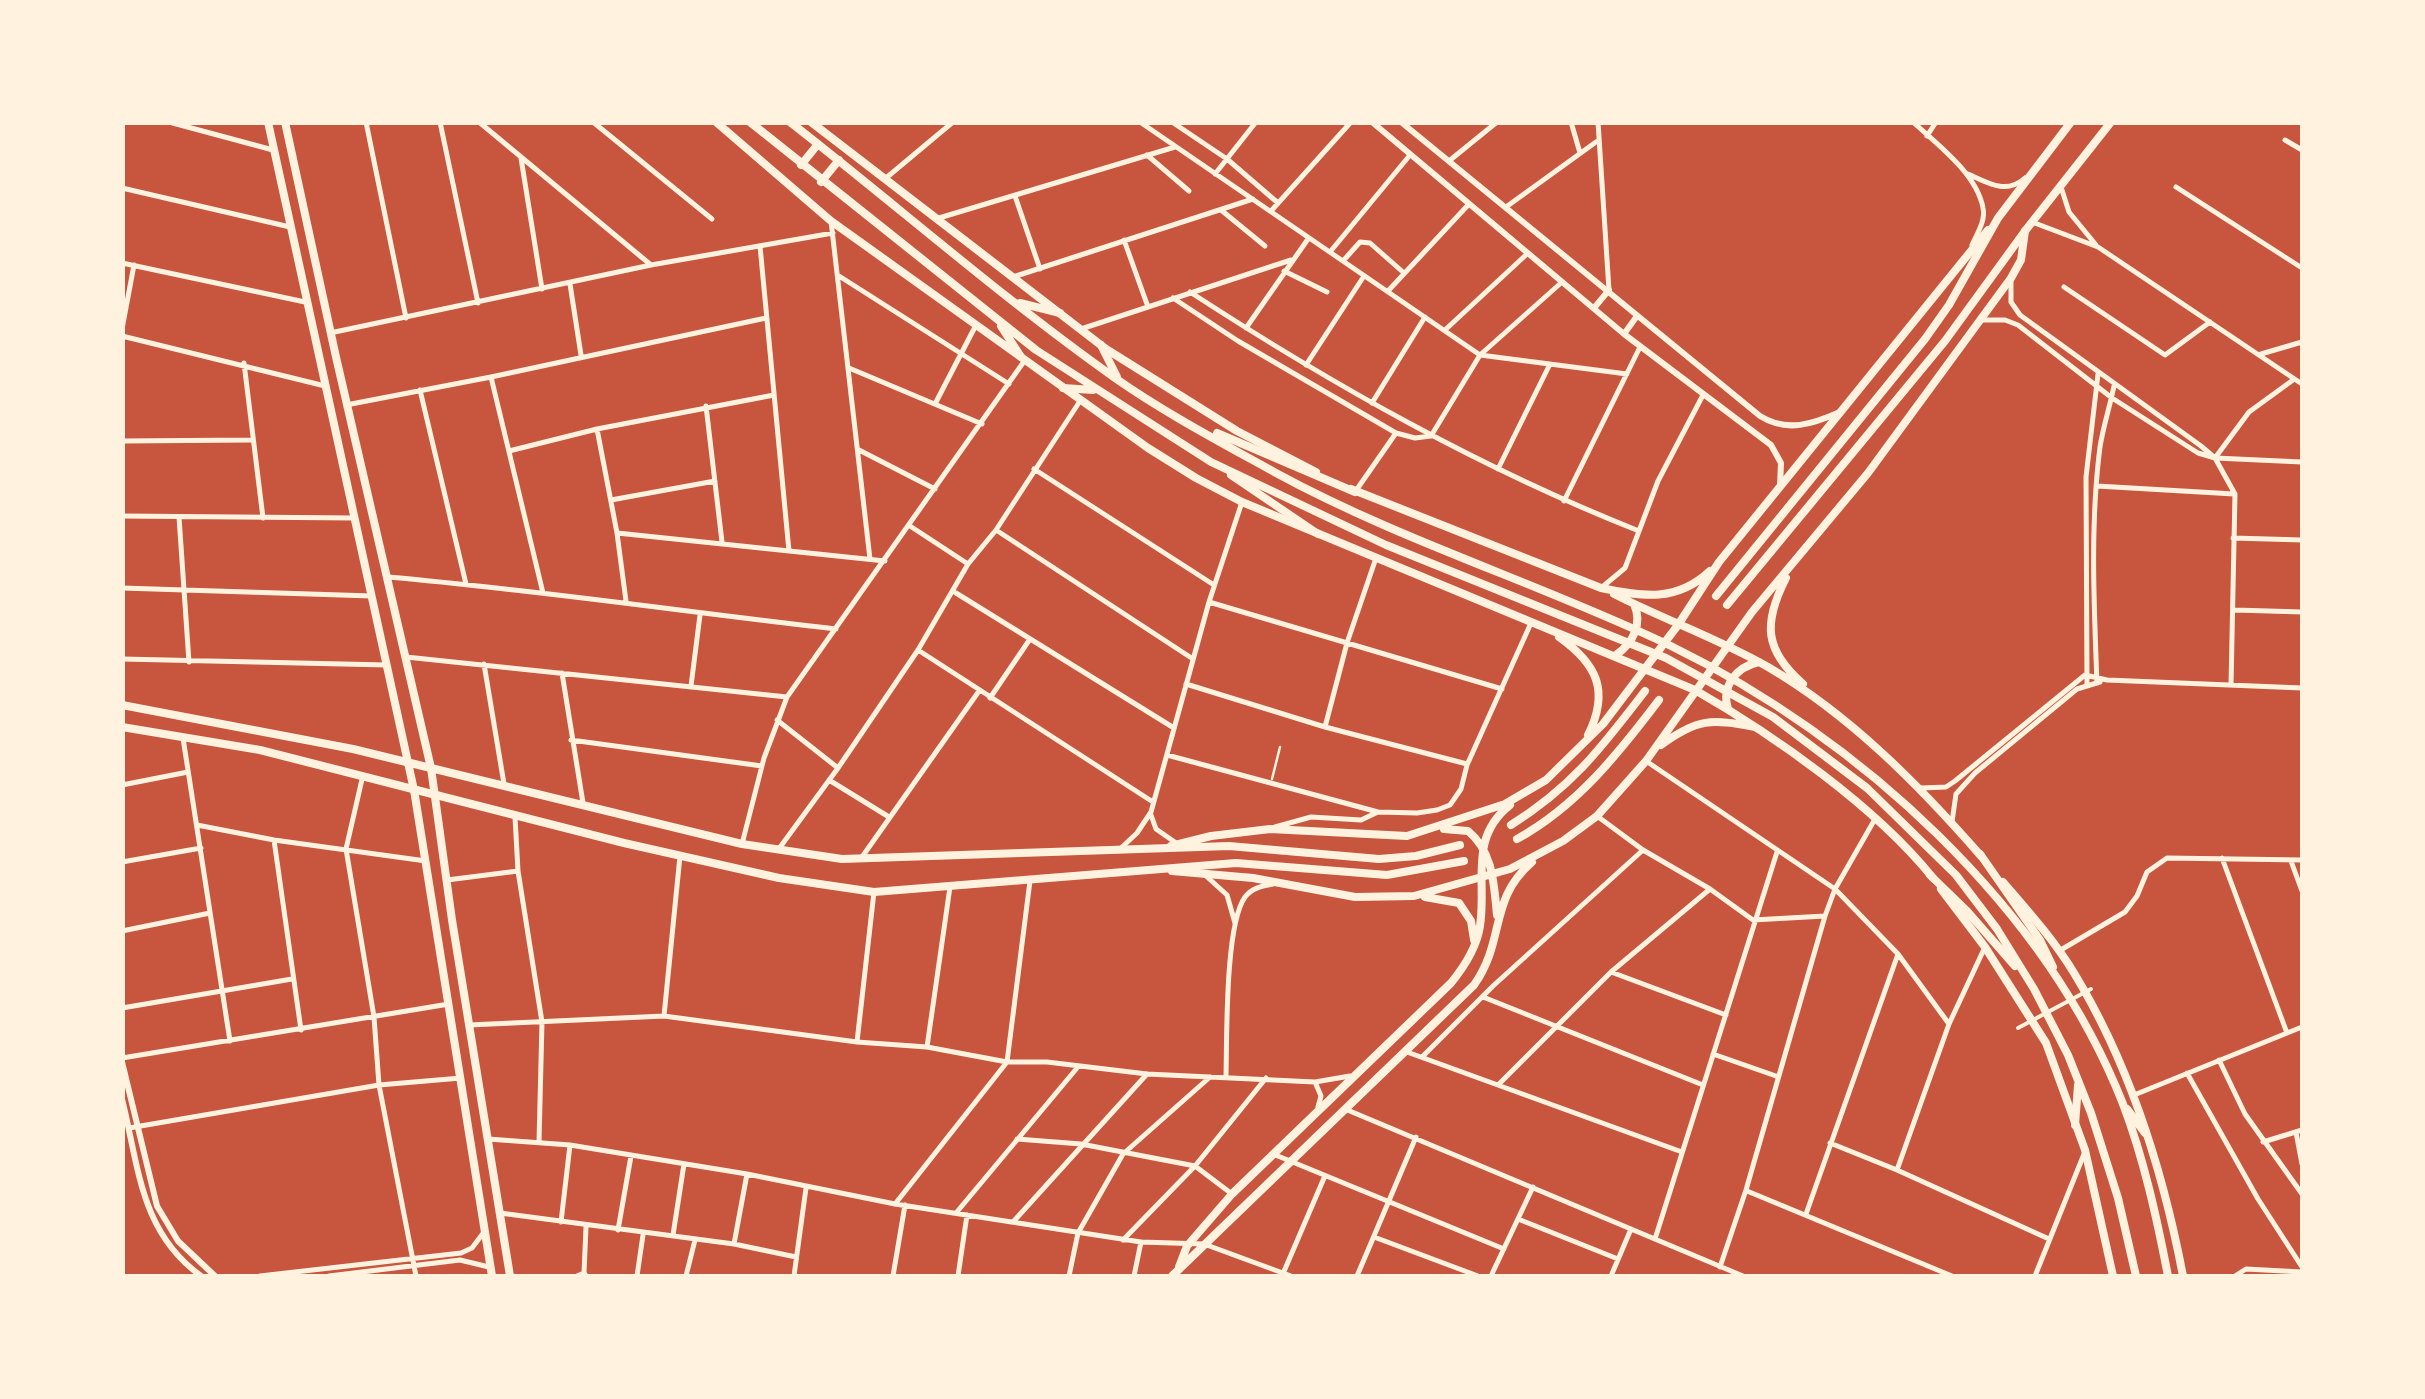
<!DOCTYPE html>
<style>
body{margin:0}
#map{position:relative;width:2425px;height:1399px;overflow:hidden;background:#c8553d;font-family:Karla,sans-serif}
canvas{display:block}
.frame{position:absolute;inset:0;border:125px solid #fff3e0;pointer-events:none}
</style>
<div id="map">
<canvas width="2425" height="1399"></canvas>
<div class="frame"></div>
</div>
<script>
const context = document.querySelector('canvas').getContext('2d');
context.lineJoin = 'round';
function strokePath(path, color, width, dash) { context.strokeStyle = color; context.lineWidth = width; context.lineCap = dash ? 'butt' : 'round'; context.setLineDash(dash || []); context.stroke(path); }
const service = new Path2D(`
 M1272 779 1280 747`);
const pedestrian = new Path2D(`
 M2018 1028 2091 989`);
const minor = new Path2D(`
 M169 122 273 150
 M366 122 406 318
 M440 122 478 303
 M479 122 651 265
 M593 122 712 219
 M1140 122 1480 355 1627 374
 M1172 122 1227 159 1278 203
 M1571 122 1580 153
 M1598 122 1609 290
 M1913 122C1937 144 1977 174 1983 208 1986 220 1977 234 1972 245
 M1927 136 1936 122
 M2285 140 2302 150
 M1147 155 1189 191
 M521 158 542 289
 M1449 161 1497 122
 M1215 174 1256 122
 M1968 174C1988 183 2006 195 2025 178
 M886 178 953 122
 M2061 187 2069 212 2096 245
 M2176 187 2302 268
 M122 188 290 227
 M1015 196 1040 269
 M1506 207 1596 142
 M1221 210 1265 246
 M1271 211 1351 122
 M939 218 1175 147
 M831 221 870 559
 M2032 222 2098 247 2302 384
 M1124 240 1148 307
 M760 246 789 551
 M1330 252 1410 155
 M1343 261 1360 242 1370 243 1404 273
 M122 263 305 302
 M1284 271 1327 292
 M839 276 1009 384
 M1013 277 1253 199
 M2011 281V302L2020 315 2201 446 2215 458 2235 494 2231 685
 M570 284 581 355
 M2064 287 2165 355 2210 322
 M1388 291 1469 204
 M1190 292C1333 385 1480 468 1639 531
 M1173 298 1238 341 1396 433 1415 438 1431 436 1480 355 1562 282
 M1982 320H2005L2018 325 2112 398 2198 453 2215 458 2302 462
 M1246 328 1308 239
 M122 329 134 265
 M1081 329 1291 260
 M1445 330 1528 253
 M330 333 651 265 833 233
 M122 336 325 386
 M2261 354 2302 342
 M244 363 263 518
 M1306 365 1364 276
 M849 368 982 424
 M491 377 543 593
 M420 390 466 584
 M1372 403 1425 317
 M935 404 976 325
 M346 405 491 377 766 318
 M706 406 722 542
 M597 429 617 533 626 601
 M122 441 251 440
 M859 450 935 489
 M509 451 597 429 774 395
 M2215 458 2249 412 2293 380
 M1034 469 1214 585
 M1498 469 1550 364
 M2097 486 2234 494
 M1355 492 1396 433
 M611 500 715 481
 M1564 501 1640 347
 M122 516 354 518
 M179 517 189 662
 M910 526 968 564
 M996 530 1193 659
 M617 533 885 561
 M2233 538 2302 540
 M388 577C538 590 686 612 836 629
 M122 588 372 596
 M1601 588 1625 568 1658 481 1703 395
 M956 593 1174 728
 M1209 602 1502 689
 M2235 610 2302 612
 M918 650 1153 802
 M406 657 787 697
 M122 659 387 665
 M484 664 504 784
 M562 673 583 803
 M2097 683C2094 605 2090 525 2100 447 2103 427 2110 406 2114 386
 M1186 684 1325 727 1467 764
 M2087 684 2086 477 2098 374
 M691 686 700 615
 M990 698 1030 639
 M777 720 838 768
 M1325 727 1347 643 1376 558
 M183 738 230 1041
 M571 740 762 766
 M1167 755 1378 812 1417 813 1437 810 1450 805 1461 789 1467 765 1531 623
 M1646 761 1835 889 1898 954 1949 1024
 M363 775 346 849 374 1017 379 1085 416 1276
 M829 780 889 817
 M122 785 188 772
 M1921 788 1946 787 1955 781 2085 675 2107 680 2302 688
 M1151 815 1156 829 1179 845
 M1597 816 1643 850 1710 889 1753 920 1825 916
 M515 817 518 871 542 1022 539 1142
 M1952 822 1956 794 1975 773 2077 689 2100 682
 M197 825 274 840 426 861
 M1275 827 1311 817 1361 820 1378 812
 M274 840 301 1030
 M742 844 764 758 787 697 1025 360
 M1120 849 1137 833 1151 812 1209 602 1242 502
 M778 850 838 768 918 650 968 564 996 530 1080 401
 M862 857 979 691
 M2222 858 2287 1033
 M2291 861 2302 891
 M122 862 201 848
 M1205 875 1227 895 1235 923
 M447 880 518 871
 M122 931 210 913
 M2059 951 2125 912 2137 896 2147 872 2167 858 2302 860
 M1611 972 1726 1015
 M1483 997 1703 1085
 M122 1008 292 979
 M664 1016 680 856
 M469 1025 664 1016 857 1042 927 1047 1007 1062H1047L1147 1074 1315 1082 1350 1076
 M857 1042 874 892
 M927 1047 950 887
 M1407 1052 1682 1152
 M1713 1054 1776 1076
 M1423 1056 1493 986 1643 850
 M122 1058 449 1004
 M2219 1060 2245 1114 2302 1194
 M2187 1073 2258 1199 2302 1267
 M1226 1076C1227 1038 1225 925 1245 897 1252 888 1262 886 1273 884
 M1315 1082 1321 1096 1318 1107
 M1499 1084 1611 972 1710 889
 M2134 1095 2302 1027
 M1345 1109 1743 1276
 M129 1128 379 1085 461 1078
 M2296 1132 2302 1164
 M488 1139 570 1145 747 1174 895 1204 1141 1242 1204 1244 1291 1276
 M1017 1139 1081 1144 1195 1166 1232 1194
 M2263 1142 2302 1130
 M1830 1143 1897 1170 2049 1239
 M1273 1154 1504 1249
 M1897 1170 1949 1024 1985 947
 M1747 1191 1952 1276
 M895 1204 1007 1062 1030 881
 M500 1213 734 1244 796 1257
 M956 1213 1077 1068
 M1806 1214 1898 954
 M1518 1219 1618 1259
 M561 1222 570 1145
 M1013 1222 1147 1074
 M618 1230 631 1156
 M673 1235 684 1164
 M1374 1237 1478 1276
 M1655 1239 1777 852
 M1123 1240 1195 1166 1266 1078
 M734 1244 747 1174
 M1720 1267 1746 1190 1825 916 1835 889 1875 819
 M584 1273 586 1227
 M260 1276 461 1253 472 1248 484 1232
 M329 1276 460 1260 489 1267
 M577 1276 584 1273 586 1276
 M637 1276 643 1235
 M686 1276 695 1240
 M794 1276 806 1188
 M893 1276 905 1205
 M958 1276 967 1215
 M1069 1276 1078 1233 1123 1154 1210 1077
 M1134 1276 1141 1242
 M1282 1276 1324 1178
 M1357 1276 1416 1137
 M1491 1276 1533 1187
 M1611 1276 1631 1229
 M2035 1276 2084 1154
 M2235 1276 2246 1269 2302 1272`);
const tertiary = new Path2D(`
 M1372 122 1624 334 1771 445 1781 463 1780 486
 M1401 122 1760 416C1787 433 1813 424 1840 412
 M1594 308 1609 290
 M1624 334 1637 316
 M122 1062 157 1206 178 1241 215 1276
 M122 1099C139 1167 140 1232 201 1276`);
const secondary = new Path2D(`
 M268 122 414 790 492 1276
 M285 122 336 357 431 768 452 920 510 1276
 M716 122 831 221 1148 448 1196 478 1242 502 1695 690C1775 736 1875 806 1933 878
 M811 122 1106 349 1237 431 1316 472
 M1351 489 1601 588C1643 597 1677 602 1710 571
 M1786 578C1763 623 1764 650 1803 684
 M1614 594C1665 620 1719 639 1768 667 1850 715 1919 785 1981 856
 M1559 637C1597 664 1610 691 1588 735
 M1616 655C1633 643 1643 624 1634 604
 M1728 709C1721 686 1736 667 1759 662
 M1661 745C1698 718 1711 719 1755 727
 M1444 829 1468 831C1493 851 1494 885 1497 915
 M1171 846 1211 836 1270 829 1407 836 1505 804 1546 780 1603 724 1678 625 1719 562 1988 230
 M1172 871 1253 878 1355 897 1414 896 1510 869 1563 841 1597 816 1646 761 1752 612 1868 473 2011 278 2021 260 2025 231
 M2003 882C2028 911 2054 940 2074 973 2130 1065 2163 1171 2183 1276
 M1941 889 1985 947 2046 1043 2085 1150 2113 1276
 M1425 897 1459 903 1471 921 1474 940
 M1179 1267 1187 1246 1232 1194 1451 983C1464 967 1477 947 1480 926 1487 882 1468 838 1510 805
 M1172 1276 1474 985C1506 940 1488 900 1532 862`);
const primary = new Path2D(`
 M1716 596 1925 339 1949 305 1998 218 2071 122
 M1727 605 1945 341 2025 231 2111 122
 M122 705 353 749 742 844 842 859 1229 846 1379 859 1416 856 1460 845
 M122 727 260 750 624 843 779 878 874 892 1236 863 1387 875 1464 861
 M1511 825C1573 786 1601 748 1645 691
 M1517 839C1577 806 1618 754 1659 700`);
const trunk = new Path2D(`
 M750 122 1036 350 1211 462 1386 545 1666 658 1773 717 1867 788 1956 875 1997 929 2034 989 2068 1055 2091 1113 2118 1198 2136 1276
 M790 122C899 207 1002 298 1115 378 1165 413 1222 443 1276 473 1403 542 1542 584 1671 646 1859 738 2045 906 2123 1104 2144 1159 2157 1219 2168 1276
 M801 165 818 144
 M821 182 839 160
 M1020 303 1060 313
 M1001 326 1021 357
 M1101 345 1117 377
 M1063 388 1093 390
 M1217 433 1355 492
 M1231 475 1318 534
 M1980 854 2040 940 2053 967
 M1930 875 1966 910 2015 966
 M2127 1109 2145 1133
 M2075 1125 2078 1085`);
strokePath(service, '#fff3e0', 2.5);
strokePath(pedestrian, '#fff3e0', 4);
strokePath(minor, '#fff3e0', 5);
strokePath(tertiary, '#fff3e0', 6);
strokePath(secondary, '#fff3e0', 8);
strokePath(primary, '#fff3e0', 8);
strokePath(trunk, '#fff3e0', 8);
</script>
